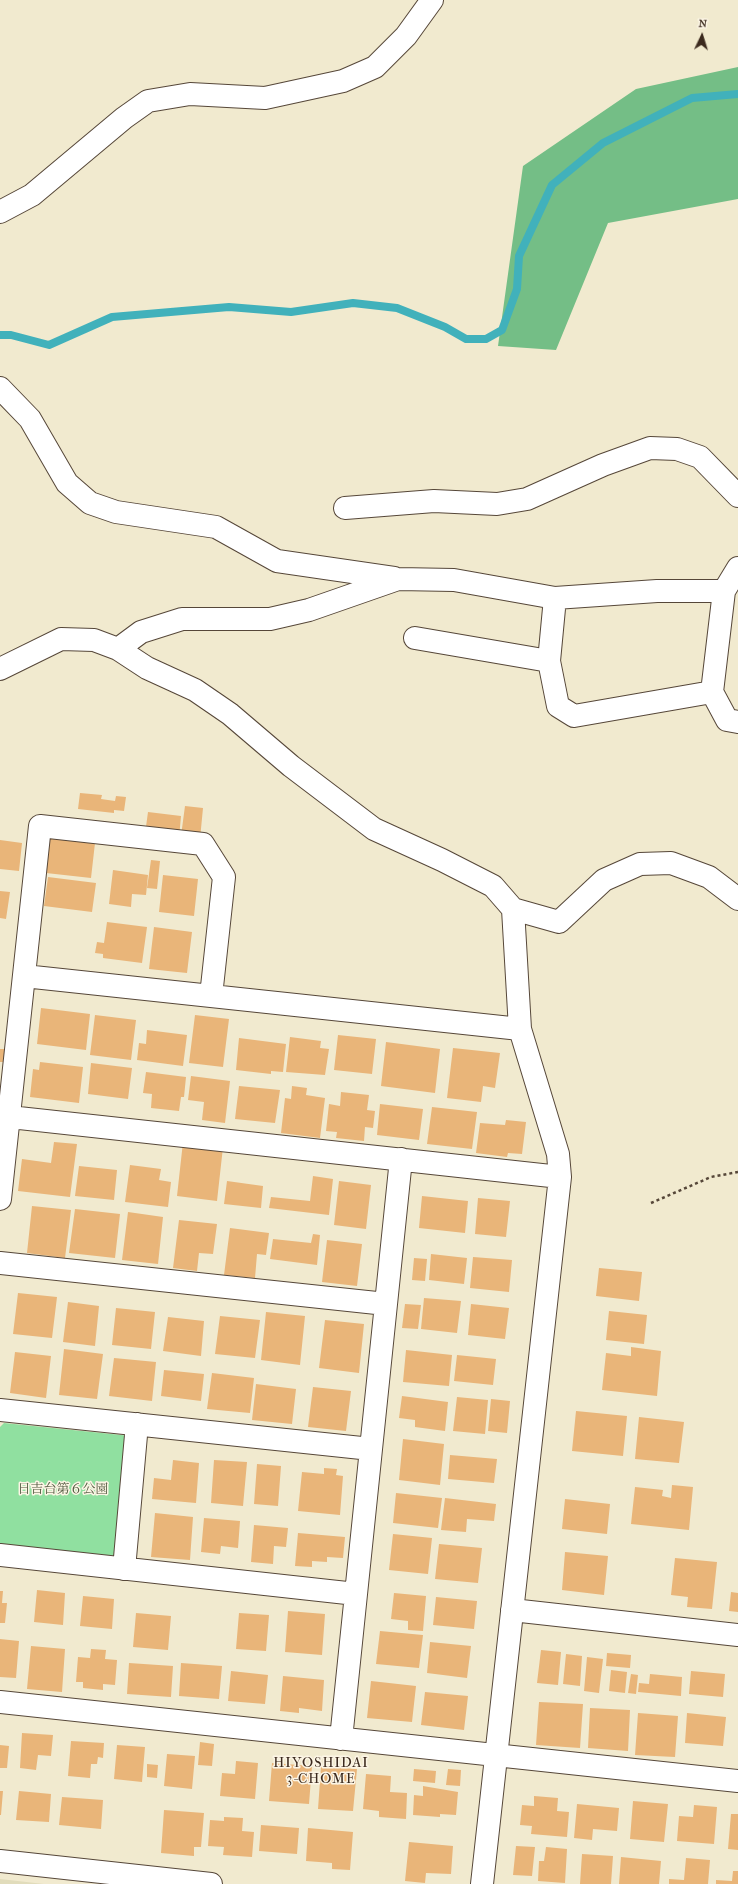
<!DOCTYPE html>
<meta charset="utf-8">
<style>
body{margin:0}
#map{position:relative;width:738px;height:1884px;overflow:hidden;background:#f1eacf;font-family:"IM FELL French Canon",serif}
canvas{display:block}
.north{position:absolute;left:682px;top:16px;width:40px;height:40px;-webkit-text-stroke:3px #fcf5e5;paint-order:stroke;rotate:4deg;font-size:11px;font-weight:700;line-height:16px;text-align:center;color:#3b2a1e}
.north::after{content:'';display:block;margin:auto;width:14px;height:18px;background:#3b2a1e;clip-path:polygon(50% 0,100% 100%,50% 72%,0 100%)}
</style>
<div id="map">
<canvas width="738" height="1884"></canvas>
<div class="north">N</div>
</div>
<script>
const context = document.querySelector('canvas').getContext('2d');
context.lineJoin = 'round';
function fill(path, color) { context.fillStyle = color; context.fill(path, 'evenodd'); }
function strokePath(path, color, width, dash) { context.strokeStyle = color; context.lineWidth = width; context.lineCap = dash ? 'butt' : 'round'; context.setLineDash(dash || []); context.stroke(path); }
function write(font, color, halo, rows, align = 'center') {
  context.font = font + ' "IM FELL French Canon","Noto Serif JP",serif'; context.lineWidth = 3; context.setLineDash([]); context.textBaseline = 'middle'; context.strokeStyle = halo; context.fillStyle = color; for (const [text, x, y, turn = 0] of rows) {
    context.save(); context.translate(x, y); context.rotate((+turn || 0) * Math.PI / 180); context.textAlign = isNaN(turn) ? turn : align; if (halo) context.strokeText(text, 0, 0); context.fillText(text, 0, 0); context.restore();
  }
}
const built = new Path2D(`
 M0 1879 44 1884H0Z`);
const green = new Path2D(`
 M4 1423 131 1436 116 1556 0 1545V1427Z`);
const forest = new Path2D(`
 M738 67V199L608 223 556 350 498 346 523 166 636 89Z`);
const stream = new Path2D(`
 M0 335H11L49 345 112 317 229 307 291 312 353 303 397 308 445 327 466 339H486L502 330 517 289 519 256 552 185 603 143 692 98 738 94`);
const building = new Path2D(`
 M80 793 102 795 101 799 115 801 116 796 126 797 124 811 114 810V813L78 809Z
 M185 806 203 808 200 839 181 836Z
 M148 812 181 816 179 838 145 834Z
 M50 837 95 843 91 878 46 873Z
 M0 840 22 843 19 871 0 869Z
 M151 860 160 861 157 889 147 888Z
 M113 870 148 875 146 895 132 894 131 907 109 904Z
 M163 875 198 879 194 916 159 912Z
 M48 877 96 883 92 912 44 906Z
 M0 891 10 892 6 919 0 918Z
 M107 922 147 927 142 963 103 958V954L95 953 97 942 104 943Z
 M154 927 192 932 187 973 149 969Z
 M41 1008 90 1014 86 1050 37 1044Z
 M95 1015 136 1020 131 1060 90 1055Z
 M195 1015 229 1019 223 1067 189 1063Z
 M147 1030 187 1035 183 1066 137 1060 139 1043 146 1044Z
 M338 1035 376 1039 372 1074 334 1070Z
 M290 1037 321 1041 320 1048 329 1049 325 1075 286 1072Z
 M239 1038 286 1044 283 1072 271 1071V1074L236 1070Z
 M386 1042 440 1049 435 1093 381 1086Z
 M453 1048 500 1053 495 1088 483 1086 481 1102 447 1098Z
 M0 1049H5L4 1062H0Z
 M40 1062 83 1067 79 1103 30 1097 33 1069 39 1070Z
 M91 1063 132 1068 128 1099 88 1094Z
 M146 1072 186 1077 184 1097H181L179 1111 151 1108 152 1094 143 1093Z
 M191 1076 230 1081 225 1123 202 1120 204 1102 188 1100Z
 M239 1086 280 1090 275 1123 235 1119Z
 M292 1086 307 1088 306 1095 325 1098 320 1138 281 1133 285 1098 291 1099Z
 M341 1092 369 1095 367 1110 375 1111 373 1128 365 1127 364 1141 336 1138 337 1132 326 1131 329 1104 340 1106Z
 M380 1104 423 1109 419 1140 377 1135Z
 M432 1107 477 1112 472 1149 427 1144Z
 M506 1120 526 1122 522 1154 508 1153 507 1157 476 1153 480 1123 505 1125Z
 M54 1142 77 1144 70 1197 18 1191 22 1159 51 1163Z
 M183 1142 223 1147 217 1201 177 1196Z
 M130 1165 161 1169 159 1180 171 1182 168 1207 125 1202Z
 M79 1166 117 1170 114 1200 75 1196Z
 M313 1176 333 1179 329 1215 269 1208 271 1197 310 1201Z
 M227 1181 263 1186 261 1208 224 1204Z
 M339 1181 371 1185 366 1229 334 1225Z
 M422 1196 468 1201 465 1233 419 1228Z
 M478 1198 510 1201 506 1237 475 1234Z
 M32 1206 71 1210 65 1258 27 1253Z
 M75 1209 120 1214 115 1258 69 1253Z
 M128 1212 163 1217 158 1264 122 1260Z
 M179 1220 217 1224 213 1254 199 1253 197 1271 173 1268Z
 M230 1228 269 1233 266 1255 257 1254 255 1278 224 1275Z
 M313 1234 320 1235 317 1265 270 1259 273 1239 311 1243Z
 M327 1240 362 1244 357 1286 322 1282Z
 M431 1254 467 1258 464 1284 429 1280Z
 M473 1257 512 1260 509 1292 470 1288Z
 M414 1258 427 1259 425 1281 412 1280Z
 M599 1268 642 1272 639 1301 596 1296Z
 M18 1293 57 1297 52 1338 13 1334Z
 M424 1298 461 1301 457 1333 421 1329Z
 M68 1302 99 1306 95 1346 63 1342Z
 M405 1304 421 1305 418 1329 402 1328Z
 M471 1304 509 1308 505 1339 468 1335Z
 M116 1308 155 1312 151 1349 112 1345Z
 M609 1311 647 1315 644 1344 606 1340Z
 M266 1312 305 1316 300 1365 261 1360Z
 M220 1316 260 1320 255 1358 215 1354Z
 M168 1317 204 1321 201 1356 163 1351Z
 M325 1320 364 1324 359 1373 319 1368Z
 M631 1347 661 1351 657 1396 602 1390 606 1353 631 1356Z
 M64 1349 103 1354 97 1399 59 1395Z
 M406 1350 452 1355 449 1386 403 1382Z
 M15 1352 51 1356 46 1398 10 1393Z
 M457 1355 496 1359 493 1385 454 1381Z
 M114 1358 156 1362 152 1401 109 1396Z
 M164 1370 204 1374 201 1401 161 1396Z
 M212 1373 254 1378 250 1413 207 1409Z
 M256 1384 296 1389 292 1424 252 1420Z
 M313 1387 351 1391 346 1431 308 1427Z
 M402 1396 448 1402 445 1431 415 1427V1420L399 1418Z
 M457 1397 488 1400 485 1434 453 1431Z
 M491 1399 510 1401 507 1433 488 1431Z
 M576 1411 627 1416 623 1456 572 1451Z
 M639 1417 684 1422 679 1463 635 1459Z
 M403 1439 444 1444 440 1485 399 1480Z
 M450 1455 497 1459 494 1483 448 1479Z
 M173 1460 199 1463 196 1503 152 1499 154 1478 171 1480Z
 M214 1460 247 1462 243 1506 211 1503Z
 M257 1464 281 1466 278 1506 254 1504Z
 M324 1468 337 1469 336 1475 343 1476 340 1515 298 1511 302 1472 324 1474Z
 M672 1485 693 1487 689 1530 631 1524 635 1487 663 1490 662 1496 671 1498Z
 M396 1493 442 1498 438 1528 393 1523Z
 M445 1498 496 1504 494 1521 467 1519 466 1532 441 1530Z
 M565 1499 610 1504 607 1534 562 1529Z
 M155 1513 193 1517 190 1560 151 1557Z
 M204 1518 240 1521 238 1548 221 1546 220 1554 201 1552Z
 M254 1525 288 1528 286 1547 274 1546 273 1564 251 1562Z
 M298 1533 345 1537 343 1558 327 1557V1562L312 1561V1567L295 1566Z
 M393 1534 432 1538 428 1574 389 1570Z
 M439 1544 482 1548 478 1583 435 1579Z
 M565 1552 608 1556 604 1595 562 1590Z
 M675 1558 717 1562 712 1609 687 1607 688 1597 671 1595Z
 M37 1590 65 1593 63 1625 34 1622Z
 M0 1591H3L2 1603H7L5 1623H0Z
 M731 1592 738 1593V1612L729 1611Z
 M394 1593 426 1596 423 1631 408 1630V1621L391 1619Z
 M83 1596 114 1599 112 1629 80 1626Z
 M436 1597 477 1601 474 1629 433 1625Z
 M288 1611 325 1614 322 1655 285 1652Z
 M136 1613 171 1616 168 1650 133 1647Z
 M239 1613 269 1615 266 1651 236 1649Z
 M380 1631 423 1635 419 1668 376 1664Z
 M0 1639 19 1641 16 1678 0 1677Z
 M430 1642 471 1646 467 1678 427 1673Z
 M31 1646 65 1649 62 1692 27 1689Z
 M91 1649 106 1650 105 1659 117 1660 115 1685 103 1684V1690L83 1688V1682H76L78 1657 90 1658Z
 M541 1650 561 1652 558 1685 537 1683Z
 M607 1653 631 1655 630 1668 606 1666Z
 M566 1654 582 1656 580 1686 563 1684Z
 M587 1657 603 1659 599 1693 584 1691Z
 M129 1663 173 1666 171 1697 127 1694Z
 M181 1663 222 1666 219 1699 179 1696Z
 M611 1670 627 1672 625 1693 609 1691Z
 M231 1671 268 1675 265 1704 228 1701Z
 M691 1671 725 1674 723 1697 689 1694Z
 M631 1674 638 1675 636 1694 628 1693Z
 M650 1674 682 1677 681 1696 638 1692 639 1683 649 1684Z
 M283 1676 324 1680 322 1711 299 1708V1713L280 1711Z
 M371 1681 416 1686 412 1722 367 1718Z
 M425 1692 468 1696 464 1730 421 1725Z
 M539 1702 583 1704 580 1748 536 1745Z
 M590 1708 630 1710 628 1751 588 1748Z
 M638 1713 678 1716 675 1757 635 1755Z
 M687 1713 726 1717 723 1746 685 1743Z
 M22 1733 53 1735 51 1756 38 1755 36 1770 20 1768Z
 M71 1741 104 1743 103 1758 98 1757 97 1764H91L90 1778 68 1776Z
 M200 1742 214 1744 212 1766 198 1765Z
 M0 1745 9 1746 7 1768H0Z
 M117 1745 145 1747 142 1782 114 1779Z
 M167 1754 195 1756 192 1789 164 1786Z
 M236 1761 258 1763 255 1799 220 1796 222 1773 235 1774Z
 M272 1763 312 1766 309 1804 269 1801Z
 M147 1764 158 1765 157 1778 147 1777Z
 M321 1767 357 1769 353 1811 318 1809Z
 M414 1769 436 1771 435 1783 413 1781Z
 M448 1769 461 1770 460 1786 446 1785Z
 M366 1774 391 1776 390 1792 407 1793 406 1819 379 1817V1811L363 1809Z
 M423 1786 458 1792 456 1815 440 1814V1817L413 1815 414 1795 423 1796Z
 M0 1791H3L1 1815H0Z
 M19 1791 51 1794 49 1822 16 1820Z
 M534 1796 558 1798 557 1811 569 1812 567 1837 531 1834 532 1826 520 1825 522 1805 534 1806Z
 M62 1797 103 1800 101 1829 59 1825Z
 M633 1801 668 1804 664 1842 630 1839Z
 M577 1804 619 1808 617 1831 593 1829 592 1840 574 1838Z
 M694 1805 717 1807 714 1844 677 1841 679 1816 693 1817Z
 M164 1810 204 1813 201 1847H194V1856L161 1853Z
 M731 1814H738V1850L728 1849Z
 M224 1817 243 1818 242 1831 254 1832 252 1857 223 1855 224 1847 208 1846 210 1820 224 1821Z
 M261 1825 299 1828 297 1854 259 1851Z
 M308 1828 353 1832 350 1870 332 1869V1863L306 1861Z
 M409 1842 453 1846 451 1874 426 1873 425 1883 405 1881Z
 M516 1846 535 1847 532 1876 513 1875Z
 M546 1847 567 1849 565 1883 538 1881 539 1861H544Z
 M582 1854 613 1856 611 1884H580Z
 M621 1857 661 1861 659 1884H619Z
 M686 1858 710 1860 708 1884H669V1879L684 1880Z
 M733 1871H738V1884H716V1880L732 1881Z`);
const path = new Path2D(`
 M651 1203 711 1177 738 1172`);
const minor = new Path2D(`
 M0 212 32 195 124 118 148 101 190 94 265 98 343 81 375 67 406 36 432 0
 M0 388 30 419 67 483 90 503 116 512 216 527 277 561 394 578
 M345 508 434 501 497 504 527 499 603 465 650 448 677 449 700 457 738 496
 M738 568 724 591 712 692 727 720 738 722
 M415 638 549 661 558 706 574 716 712 692
 M118 649 141 632 182 619H270L309 610 398 579 454 580 555 598 657 591H724
 M549 661 555 598
 M0 669 61 639 94 640 118 649 147 668 195 690 230 714 291 766 374 829 442 860 493 886 513 909 559 922 604 880 640 864 671 863 709 877 738 899
 M24 976 520 1029
 M0 1116 560 1177
 M0 1199 40 826 203 844 224 877 211 996
 M0 1263 386 1304
 M0 1410 371 1449
 M0 1555 356 1594
 M124 1569 137 1424
 M512 1610 738 1635
 M0 1702 738 1781
 M341 1739 401 1159
 M0 1861 211 1884
 M482 1884 560 1177 558 1154 520 1029 513 909`);
const parkNames = [
 ["日吉台第６公園",63,1490]
];
const neighbourhoodNames = [
 ["HIYOSHIDAI",321,1764],
 ["3-CHOME",321,1780]
];
fill(built, '#e1dcbb');
fill(green, '#90e0a0');
fill(forest, '#74be86');
strokePath(stream, '#41b1bb', 8);
fill(building, '#e9b579');
strokePath(minor, '#564739', 24);
strokePath(path, '#564739', 2.5, [3, 3]);
strokePath(minor, '#fff', 22);
write('13px', '#50583e', '#fcf5e5', parkNames);
context.letterSpacing = '1px';
write('14px', '#3b2a1e', '#fcf5e5', neighbourhoodNames);
context.letterSpacing = '0px';
</script>
